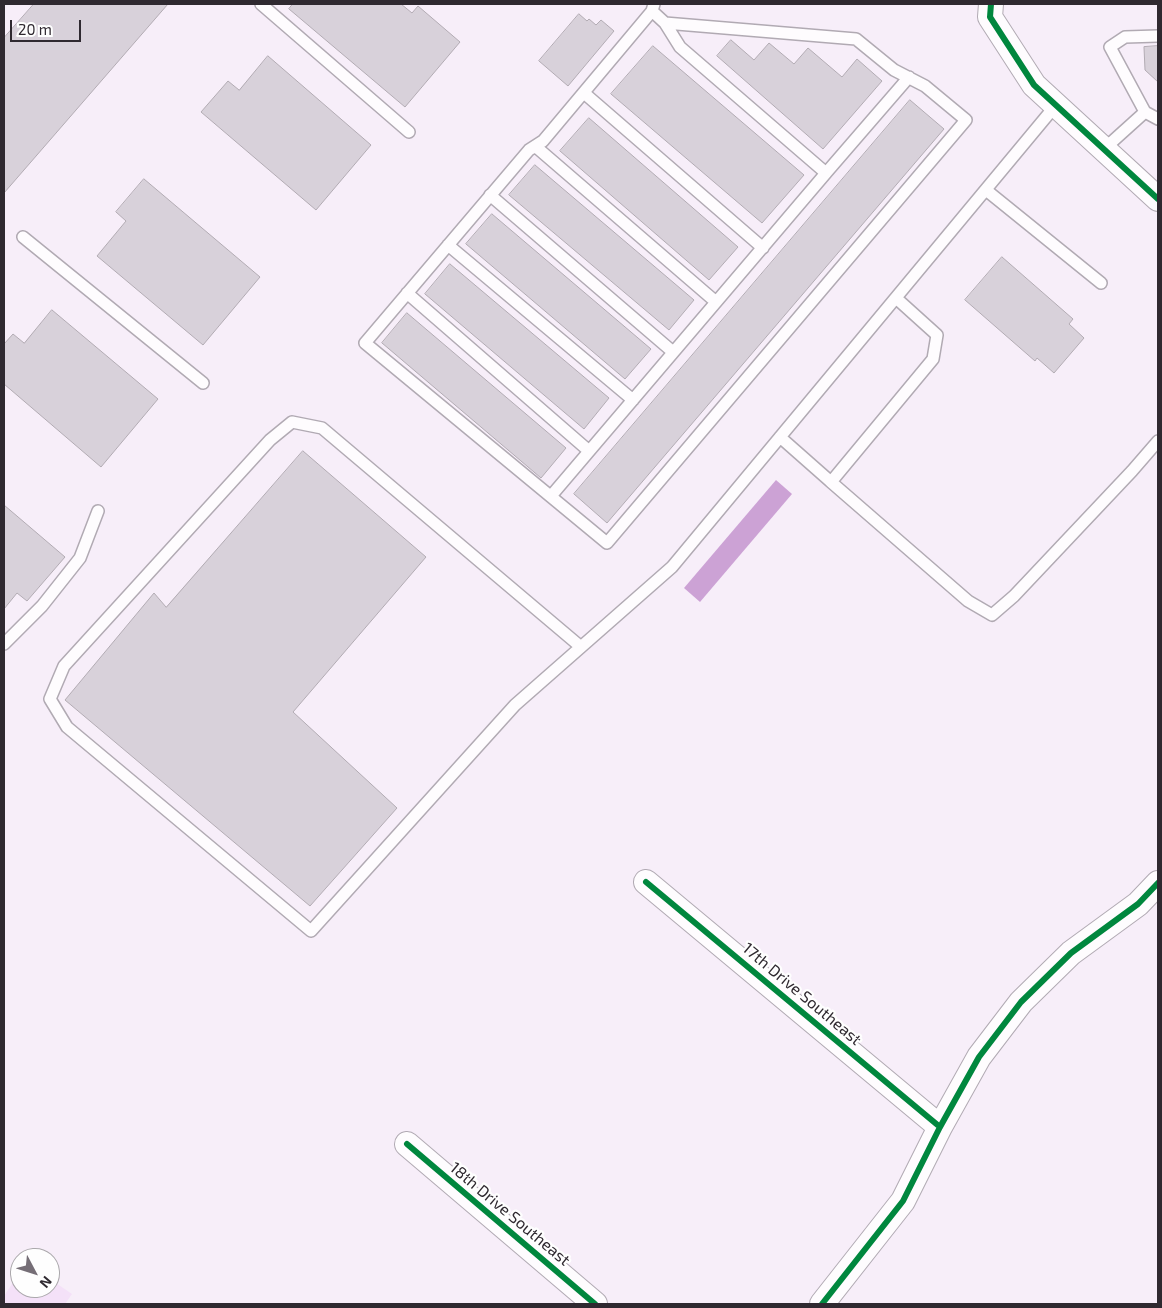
<!DOCTYPE html>
<style>
body{margin:0}
#map{position:relative;width:1162px;height:1308px;overflow:hidden;background:#f7eef9;font-family:"Exo 2",sans-serif}
canvas{display:block}
.frame{position:absolute;inset:0;border:5px solid #2f2930;pointer-events:none}
.north{position:absolute;left:10px;top:1248px;width:50px;height:50px;box-sizing:border-box;background:#fefefe;border:1px solid #aba9ac;border-radius:50%;rotate:130deg;font-size:14px;font-weight:700;line-height:20px;text-align:center;color:#2f2930}
.north::after{content:'';display:block;margin:auto;width:18px;height:22px;background:#756e76;clip-path:polygon(50% 0,100% 100%,50% 72%,0 100%)}
.scale{position:absolute;left:10px;top:20px;width:71px;height:22px;box-sizing:border-box;border:2px solid #2f2930;border-top:0;padding-left:6px;font-size:15px;line-height:18px;white-space:nowrap;color:#2f2930;-webkit-text-stroke:4px #fefefe;paint-order:stroke}
</style>
<div id="map">
<canvas width="1162" height="1308"></canvas>
<div class="frame"></div>
<div class="north">N</div>
<div class="scale">20 m</div>
</div>
<script>
const context = document.querySelector('canvas').getContext('2d');
context.lineJoin = 'round';
function fill(path, color) { context.fillStyle = color; context.fill(path, 'evenodd'); }
function strokePath(path, color, width, dash) { context.strokeStyle = color; context.lineWidth = width; context.lineCap = dash ? 'butt' : 'round'; context.setLineDash(dash || []); context.stroke(path); }
function write(font, color, halo, rows, align = 'center') {
  context.font = font + ' "Exo 2",sans-serif'; context.lineWidth = 4.5; context.setLineDash([]); context.textBaseline = 'middle'; context.strokeStyle = halo; context.fillStyle = color; for (const [text, x, y, turn = 0] of rows) {
    context.save(); context.translate(x, y); context.rotate((+turn || 0) * Math.PI / 180); context.textAlign = isNaN(turn) ? turn : align; if (halo) context.strokeText(text, 0, 0); context.fillText(text, 0, 0); context.restore();
  }
}
const green = new Path2D(`
 M20 1272V1288H50V1279L72 1294 65 1304H4V1296Z`);
const water = new Path2D(`
 M776 480 792 494 700 602 684 588Z`);
const building = new Path2D(`
 M34 4H168L4 193V38Z
 M293 4H401L412 13 418 6 460 42 405 107 289 9Z
 M579 14 587 21 589 19 596 25 601 20 614 31 568 86 539 61Z
 M731 40 754 60 769 43 794 64 808 48 842 77 857 59 882 81 823 149 717 56Z
 M653 46 804 175 762 223 611 94Z
 M1158 46V82L1145 70 1144 47Z
 M268 56 371 145 316 210 201 112 228 81 239 90Z
 M910 100 944 129 607 523 574 494Z
 M589 118 738 247 709 280 560 151Z
 M535 165 694 300 669 330 509 195Z
 M144 179 260 277 203 345 97 256 126 221 116 212Z
 M492 214 651 349 625 379 466 244Z
 M1002 257 1073 319 1069 324 1084 338 1054 373 1037 358 1035 361 965 300Z
 M450 264 609 398 584 429 425 294Z
 M52 310 158 399 101 467 4 384V344L13 334 24 343Z
 M407 313 566 448 541 478 382 343Z
 M303 451 426 557 293 712 397 808 310 906 65 700 154 593 166 607Z
 M4 505 65 557 27 601 17 593 4 609Z`);
const service = new Path2D(`
 M261 4 409 132
 M652 11 665 23 856 39 894 70 925 86 966 120 607 543 365 343 529 150 543 141 652 11 654 4
 M665 23 680 47 826 173 909 77
 M584 93 763 248
 M1145 112 1110 47 1125 37 1158 36
 M535 146 716 302
 M1104 149 1145 112 1158 119
 M986 190 1101 283
 M490 195 673 352
 M23 237 203 383
 M448 245 633 400
 M407 293 589 451
 M780 437 831 482 933 359 937 335 896 298
 M831 482 968 601 992 615 1014 596 1132 471 1158 441
 M551 496 826 173
 M4 644 42 606 80 558 98 511
 M581 647 322 428 292 422 270 440 64 666 50 699 67 727 311 931 515 705 672 567 1056 105`);
const minor = new Path2D(`
 M991 4 990 17 1034 85 1158 199
 M646 882 940 1127
 M407 1144 595 1304
 M822 1304 903 1201 940 1127 979 1057 1021 1002 1071 953 1138 904 1158 883`);
const cycleway = new Path2D(`
 M991 4 990 17 1034 85 1158 199
 M646 882 940 1127
 M407 1144 595 1304
 M822 1304 903 1201 940 1127 979 1057 1021 1002 1071 953 1138 904 1158 883`);
const streetNames = [
 ["17th Drive Southeast",802,994,40],
 ["18th Drive Southeast",510,1214,40]
];
fill(green, '#f4e1f8');
fill(water, '#cca2d5');
fill(building, '#d8d1da');
strokePath(building, '#b2abb3', 1);
strokePath(service, '#b1aab3', 14);
strokePath(minor, '#b1aab3', 26);
strokePath(service, '#fefcfe', 11);
strokePath(minor, '#fefcfe', 24);
strokePath(cycleway, '#00873e', 6);
write('16px', '#2f2930', '#fefefe', streetNames);
</script>
